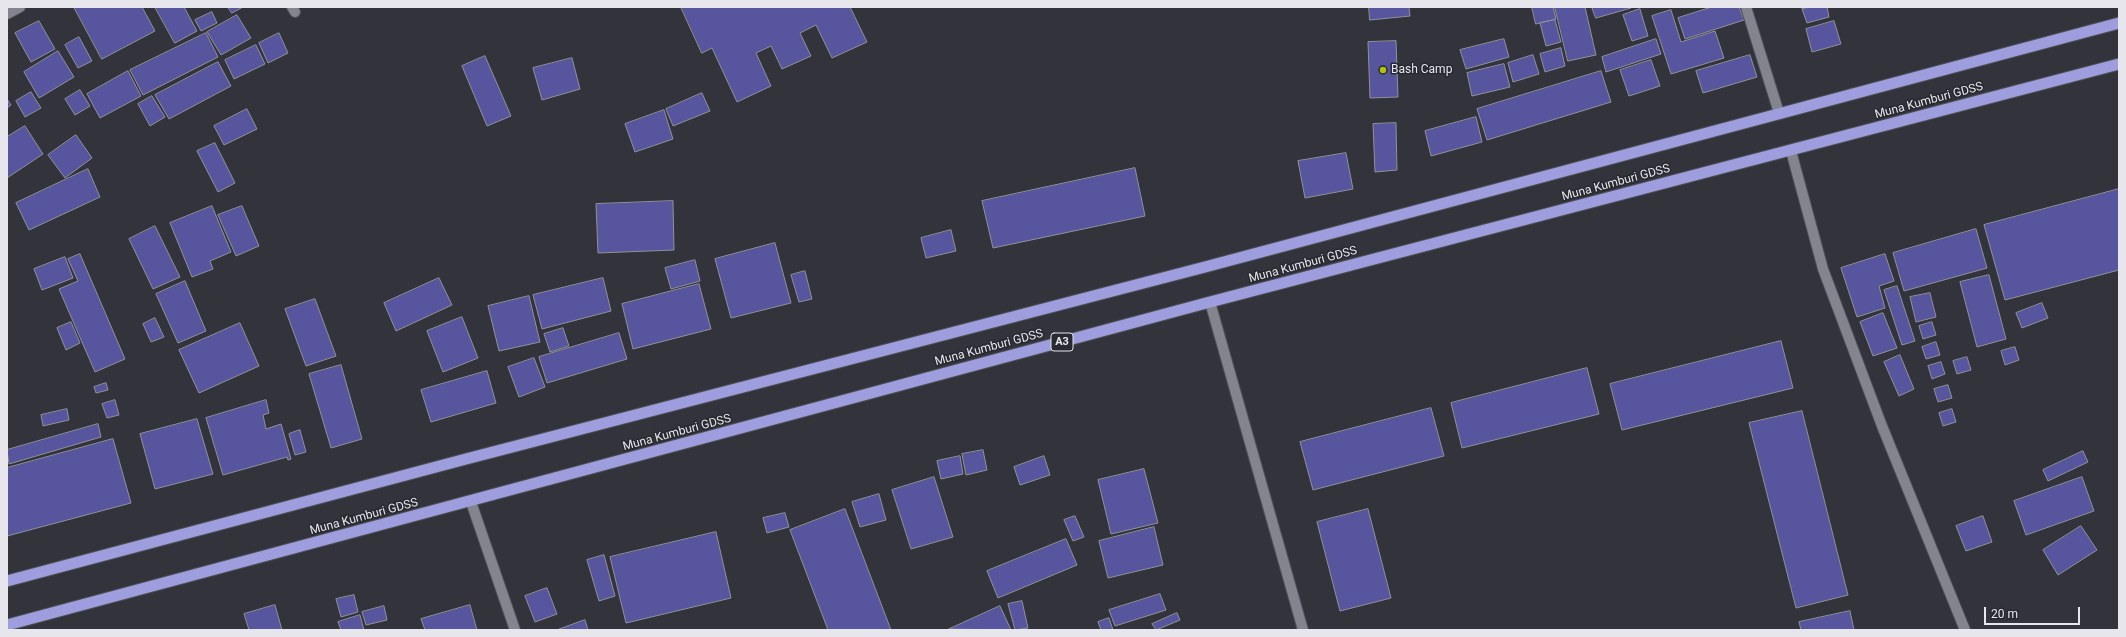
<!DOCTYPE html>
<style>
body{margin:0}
#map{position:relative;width:2126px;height:637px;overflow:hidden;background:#32333b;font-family:Roboto,sans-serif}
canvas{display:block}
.frame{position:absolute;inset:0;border:8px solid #e6e6ec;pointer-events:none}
.scale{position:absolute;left:1984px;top:607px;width:96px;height:18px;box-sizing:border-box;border:2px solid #e6e6ec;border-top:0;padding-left:5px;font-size:12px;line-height:14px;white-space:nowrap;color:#e6e6ec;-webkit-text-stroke:3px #282931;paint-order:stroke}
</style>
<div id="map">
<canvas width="2126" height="637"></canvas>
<div class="frame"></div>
<div class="scale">20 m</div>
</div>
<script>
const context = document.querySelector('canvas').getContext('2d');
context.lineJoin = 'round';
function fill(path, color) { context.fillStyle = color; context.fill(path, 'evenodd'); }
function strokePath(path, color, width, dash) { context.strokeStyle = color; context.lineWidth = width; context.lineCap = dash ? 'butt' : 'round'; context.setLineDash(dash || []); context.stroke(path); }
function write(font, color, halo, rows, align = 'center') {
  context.font = font + ' Roboto,sans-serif'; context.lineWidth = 3; context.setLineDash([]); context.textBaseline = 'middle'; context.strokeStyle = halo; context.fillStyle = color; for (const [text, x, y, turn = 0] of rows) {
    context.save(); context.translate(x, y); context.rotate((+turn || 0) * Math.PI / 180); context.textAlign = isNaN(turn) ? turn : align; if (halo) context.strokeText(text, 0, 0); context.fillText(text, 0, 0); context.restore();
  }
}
const building = new Path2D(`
 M74 7H142L155 31 102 59Z
 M155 7H184L197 31 175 43Z
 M228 7H243L232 13Z
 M681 7H850L867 42 832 58 816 25 800 33 811 56 782 69 771 46 756 53 771 86 737 102 712 48 702 53Z
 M1369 7H1409L1410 16 1370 20Z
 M1532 7H1553L1556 19 1536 24Z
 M1555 7H1585L1596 55 1568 61Z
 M1592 7H1631V8L1596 18Z
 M1712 7H1739L1744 20 1685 39 1678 18Z
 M1811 7H1827L1829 17 1807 23 1802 9Z
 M1640 9 1648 36 1632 41 1623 15Z
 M1671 10 1681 42 1715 31 1724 58 1671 74 1652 16Z
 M212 12 217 23 201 31 195 20Z
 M237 15 251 38 221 55 207 32Z
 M1555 20 1561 42 1546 46 1540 23Z
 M39 21 55 49 31 62 15 33Z
 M1834 21 1841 44 1812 52 1806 29Z
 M206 33 218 57 143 95 130 70Z
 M279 33 288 53 268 63 259 43Z
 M79 37 92 61 78 68 65 45Z
 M1504 39 1509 57 1466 69 1460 50Z
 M1656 39 1661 54 1606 72 1602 57Z
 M1396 41 1398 97 1370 98 1368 42Z
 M256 45 265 64 234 79 225 60Z
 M1561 48 1565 66 1545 72 1540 54Z
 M58 51 74 77 39 98 24 72Z
 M1533 55 1539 74 1513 82 1508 63Z
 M1750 55 1757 77 1703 93 1696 71Z
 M485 56 511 116 487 126 462 66Z
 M572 58 580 89 542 100 533 68Z
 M1651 60 1660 86 1629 96 1620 70Z
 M218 62 231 86 169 119 155 95Z
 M1504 64 1510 87 1472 96 1467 73Z
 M128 71 141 96 100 118 87 94Z
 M1601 71 1611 102 1487 140 1477 109Z
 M80 90 90 106 75 115 65 99Z
 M31 92 41 108 25 117 16 101Z
 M702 93 710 111 673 126 666 109Z
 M152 96 165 117 150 126 138 104Z
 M7 99 11 105 7 108Z
 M247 109 257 129 224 145 214 126Z
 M664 110 673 139 635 152 625 124Z
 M1476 117 1482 142 1431 156 1425 131Z
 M1396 123 1397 170 1375 172 1373 124Z
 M25 126 43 154 7 178V137Z
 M76 135 92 158 65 178 48 155Z
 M215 143 235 183 218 192 197 151Z
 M1346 153 1353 189 1305 198 1298 161Z
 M1135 168 1145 216 993 248 982 201Z
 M88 169 100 197 29 230 16 203Z
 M2119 189V270L2005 300 1984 225Z
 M673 201 674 250 598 253 596 204Z
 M212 206 231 252 210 261 213 269 192 277 170 223Z
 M242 206 259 246 236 256 218 215Z
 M155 226 180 277 153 289 129 239Z
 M1976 229 1987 268 1904 291 1893 253Z
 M951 230 956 251 926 258 921 238Z
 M775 243 791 303 731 318 715 259Z
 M80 254 125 359 95 372 59 289 78 281 68 259Z
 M1885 254 1894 281 1879 286 1885 308 1857 317 1841 268Z
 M65 257 73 278 42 290 34 269Z
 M695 260 700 281 671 289 665 268Z
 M805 271 812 299 799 302 791 275Z
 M1989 275 2006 339 1977 347 1960 282Z
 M439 278 452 305 396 331 384 303Z
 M603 278 611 311 542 329 533 295Z
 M185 281 206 331 178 343 156 294Z
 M699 284 711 329 633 349 622 304Z
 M1897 286 1915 341 1902 345 1884 290Z
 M1930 293 1936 317 1916 322 1910 297Z
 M529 296 540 342 499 351 488 306Z
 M315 299 336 356 306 366 285 309Z
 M2042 303 2048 318 2022 328 2016 313Z
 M1883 313 1897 348 1873 356 1860 322Z
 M462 317 478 358 443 372 427 331Z
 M155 318 164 337 151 342 143 324Z
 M71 322 80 343 66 350 57 328Z
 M1932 322 1936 335 1923 339 1919 326Z
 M240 323 259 366 199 393 179 350Z
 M563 328 569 346 550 352 544 334Z
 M619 333 627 359 547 383 539 357Z
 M1781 341 1793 388 1622 430 1610 384Z
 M1936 342 1940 355 1926 359 1922 347Z
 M2015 347 2019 360 2005 365 2001 351Z
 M1900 355 1914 389 1899 396 1884 362Z
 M1967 357 1971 370 1957 374 1953 361Z
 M534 358 545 387 519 397 508 367Z
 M1941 362 1945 374 1932 379 1928 366Z
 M341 365 362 439 331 448 309 374Z
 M1587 368 1599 414 1462 448 1451 403Z
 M487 371 496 403 431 422 421 390Z
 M106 383 108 390 96 393 94 387Z
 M1948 385 1952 398 1938 402 1934 389Z
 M115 400 119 415 107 418 102 404Z
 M266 400 269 413 263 415 266 429 281 424 291 459 288 460 287 457 223 475 206 418Z
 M1431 408 1444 456 1313 490 1300 442Z
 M67 409 69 420 43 426 41 415Z
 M1952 409 1956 422 1943 426 1939 413Z
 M1802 411 1848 595 1796 608 1749 423Z
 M197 419 213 474 155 489 140 434Z
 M98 424 101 437 9 464 7 450Z
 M300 430 306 452 295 455 289 434Z
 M113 439 131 503 7 536V468Z
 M983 450 987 470 966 475 962 454Z
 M2083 451 2088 462 2048 481 2043 470Z
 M960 456 963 474 941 479 937 461Z
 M1044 456 1050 475 1020 485 1014 467Z
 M1144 469 1158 523 1111 534 1098 480Z
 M934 477 953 537 911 549 892 490Z
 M2082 477 2094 511 2026 535 2014 501Z
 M879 494 886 520 860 527 852 502Z
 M845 509 891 630H828L790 530Z
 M1368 509 1391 598 1340 611 1317 522Z
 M785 513 789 527 767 533 763 518Z
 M1075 516 1084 537 1073 541 1064 520Z
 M1983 516 1992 542 1966 551 1956 526Z
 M2081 526 2097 550 2058 575 2043 550Z
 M1154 527 1163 565 1108 578 1099 541Z
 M716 532 731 598 626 623 610 557Z
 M1066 539 1077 565 998 598 987 571Z
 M604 555 615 596 599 601 587 560Z
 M547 588 557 614 535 622 525 596Z
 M1160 594 1166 610 1115 626 1109 610Z
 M354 595 358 612 341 617 336 599Z
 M1022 601 1028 628 1015 630 1008 604Z
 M275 605 282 630H249L244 614Z
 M470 605 477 630H425L421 619Z
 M384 606 387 620 366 625 362 612Z
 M1000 606 1011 630 949 629Z
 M1850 611 1854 630H1801L1799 622Z
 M1177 613 1180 620 1156 630 1152 624Z
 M360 615 364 630H341L338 622Z
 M1109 618 1113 630H1101L1098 622Z
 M585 620 588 630H557Z`);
const minor = new Path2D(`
 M292 7 295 12
 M1746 7 1779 113
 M7 14 20 7
 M1791 151 1823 269 1882 426 1965 630
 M1210 302 1303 630
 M471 502 515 630`);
const trunk = new Path2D(`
 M7 581 466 459 1205 267 2119 23
 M7 625 1210 302 2119 64`);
const markers = [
 [1383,70,4,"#b0c501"]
];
const shields = [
 [1062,342,22]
];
const shieldNames = [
 ["A3",1062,342]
];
const poiNames = [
 ["Bash Camp",1391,70]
];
const streetNames = [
 ["Muna Kumburi GDSS",1929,101,-15],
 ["Muna Kumburi GDSS",1616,183,-15],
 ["Muna Kumburi GDSS",1303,265,-15],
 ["Muna Kumburi GDSS",989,348,-15],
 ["Muna Kumburi GDSS",677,433,-15],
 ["Muna Kumburi GDSS",364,517,-15]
];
fill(building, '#57559d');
strokePath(building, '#90919b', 1);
strokePath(minor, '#4f4f57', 12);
strokePath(trunk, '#4f4f57', 13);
strokePath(minor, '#83848e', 10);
strokePath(trunk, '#9e9ede', 11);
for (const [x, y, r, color] of markers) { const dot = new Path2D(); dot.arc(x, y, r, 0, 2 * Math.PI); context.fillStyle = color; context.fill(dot); strokePath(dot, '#282931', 1.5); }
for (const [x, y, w] of shields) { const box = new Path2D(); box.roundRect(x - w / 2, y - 9, w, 18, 3); context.fillStyle = '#282931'; context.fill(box); strokePath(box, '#e6e6ec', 1); }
write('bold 11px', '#e6e6ec', null, shieldNames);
write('12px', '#e6e6ec', '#282931', poiNames, 'left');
write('12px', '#e6e6ec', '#282931', streetNames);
</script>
